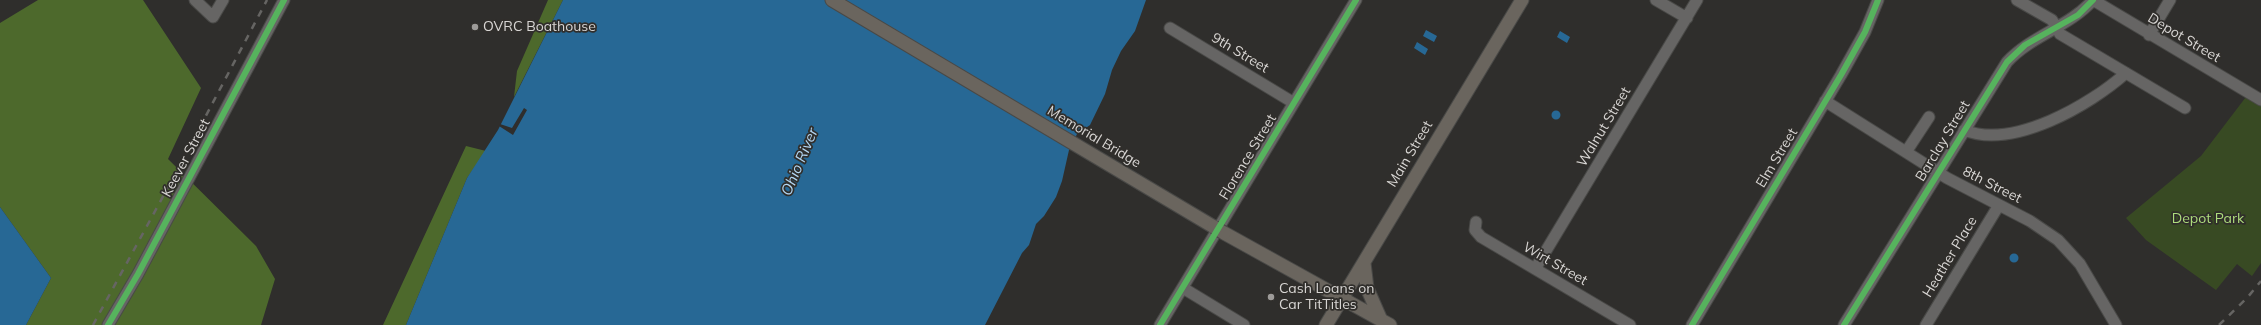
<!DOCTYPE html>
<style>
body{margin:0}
canvas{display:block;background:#2f2e2c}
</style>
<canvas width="2261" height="325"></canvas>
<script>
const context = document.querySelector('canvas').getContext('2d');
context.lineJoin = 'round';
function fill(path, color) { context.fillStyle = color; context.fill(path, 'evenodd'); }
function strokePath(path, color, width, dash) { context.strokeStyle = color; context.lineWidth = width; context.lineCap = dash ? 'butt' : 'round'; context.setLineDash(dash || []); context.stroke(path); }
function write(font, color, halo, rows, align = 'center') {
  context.font = font + ' Mulish,sans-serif'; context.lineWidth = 3.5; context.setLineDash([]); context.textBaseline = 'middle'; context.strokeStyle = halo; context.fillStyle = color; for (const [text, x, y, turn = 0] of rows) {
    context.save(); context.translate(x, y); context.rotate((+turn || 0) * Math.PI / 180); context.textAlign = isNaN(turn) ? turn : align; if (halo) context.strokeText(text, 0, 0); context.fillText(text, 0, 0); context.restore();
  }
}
const green = new Path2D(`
 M2249 93 2261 100V263L2252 276 2237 264 2216 290 2146 240 2126 218 2201 156Z`);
const forest = new Path2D(`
 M38 0H143L201 88 168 159 256 246 275 279 261 325H26L51 278 0 207V23Z
 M548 0H563L514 97 517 71Z
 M466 146 486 151 467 178 406 325H383Z`);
const water = new Path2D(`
 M563 0H1146L1135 31 1121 51 1112 70 1105 94 1090 125 1077 134 1069 150 1062 181 1056 197 1044 216 1036 224 1029 245 1022 253 985 325H406L467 178 498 130Z
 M1426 30 1437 36 1434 42 1423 36Z
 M1560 31 1570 37 1567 43 1557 37Z
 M1417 42 1428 49 1425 55 1414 48Z
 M1551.5 115a4.5 4.5 0 1 1 9 0a4.5 4.5 0 1 1-9 0Z
 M0 207 51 278 26 325H0Z
 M2009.5 258a4.5 4.5 0 1 1 9 0a4.5 4.5 0 1 1-9 0Z`);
const pier = new Path2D(`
 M524 108 527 110 513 135 499 126 500 124 512 128Z`);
const minor = new Path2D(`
 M195 0 213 17 223 0
 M1656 0 1687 18
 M2017 0 2052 20 2060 34 2185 108
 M2093 0 2261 100
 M1170 28 1294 103
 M2149 35 2170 0
 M1825 101 1947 178 2030 221 2058 240 2080 264 2116 325
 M1964 130C2013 150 2090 105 2126 73
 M1906 152 1929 117
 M1476 222 1475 230 1481 237 1630 325
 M1535 269 1697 0
 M1183 288 1244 325
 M108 325 138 274 284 0
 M1160 325 1356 0
 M1692 325 1841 75 1865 32 1878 0
 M1844 325 2007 62C2032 35 2069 27 2093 0
 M1926 325 1999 205`);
const major = new Path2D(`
 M832 0 1214 227
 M1224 233 1390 325
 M1364 263 1367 288 1381 320
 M1326 325 1522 0`);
const rail = new Path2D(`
 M93 325 172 180 267 0
 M2219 325 2247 298 2261 281`);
const majorBridge = new Path2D(`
 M1214 227 1224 233`);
const cycleway = new Path2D(`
 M108 325 138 274 284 0
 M1160 325 1356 0
 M1692 325 1841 75 1865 32 1878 0
 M1844 325 2007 62 2025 45 2078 15 2093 0`);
const markers = [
 [475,27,4,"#9d9b99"],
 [1271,297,4,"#9d9b99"]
];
const poiNames = [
 ["OVRC Boathouse",483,27],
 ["Cash Loans on",1279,289],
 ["Car TitTitles",1279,305]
];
const streetNames = [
 ["Depot Street",2184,38,31],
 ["9th Street",1240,53,31],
 ["Walnut Street",1604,127,-59],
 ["Memorial Bridge",1094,137,31],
 ["Barclay Street",1943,141,-59],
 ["Main Street",1410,154,-59],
 ["Florence Street",1248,157,-59],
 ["Keever Street",186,158,-62],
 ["Elm Street",1777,158,-59],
 ["8th Street",1992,185,27],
 ["Heather Place",1950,257,-59],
 ["Wirt Street",1555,264,30]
];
const parkNames = [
 ["Depot Park",2208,219]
];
const waterNames = [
 ["Ohio River",800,162,-67]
];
fill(green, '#384a23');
fill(forest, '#4d692c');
fill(water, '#276895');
fill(pier, '#2f2e2c');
strokePath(minor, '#494947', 13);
strokePath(major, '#494947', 15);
strokePath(minor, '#666564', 11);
strokePath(major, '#6a655e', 13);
strokePath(rail, '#666563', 2.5, [7, 7]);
strokePath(majorBridge, '#494947', 15, []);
strokePath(majorBridge, '#6a655e', 13);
strokePath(cycleway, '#56b35d', 6);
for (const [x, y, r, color] of markers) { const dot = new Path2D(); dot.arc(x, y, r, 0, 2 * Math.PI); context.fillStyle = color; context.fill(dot); strokePath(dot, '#302e2b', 1.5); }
write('14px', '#d8d6d4', '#302e2b', poiNames, 'left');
write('14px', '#d8d6d4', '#302e2b', streetNames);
write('14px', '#addc7c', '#302e2b', parkNames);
write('italic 15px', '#b3d6f2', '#302e2b', waterNames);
</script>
